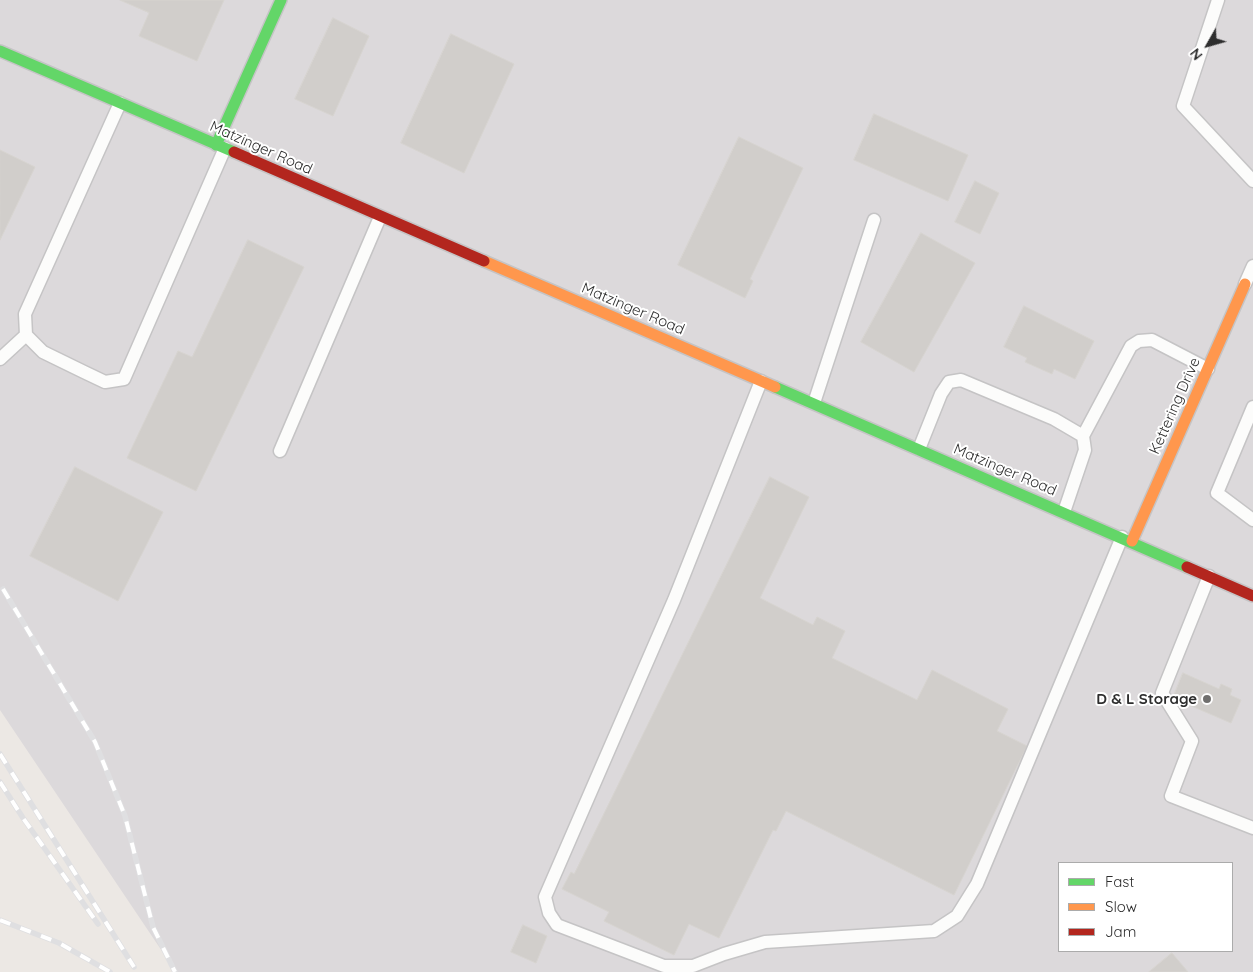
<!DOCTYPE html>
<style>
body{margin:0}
#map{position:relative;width:1253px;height:972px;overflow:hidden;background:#ece8e4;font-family:Quicksand,sans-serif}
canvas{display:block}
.legend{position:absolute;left:1058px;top:862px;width:175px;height:90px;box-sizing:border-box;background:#fff;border:1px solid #ababab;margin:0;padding:6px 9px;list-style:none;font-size:15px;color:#2e2e2e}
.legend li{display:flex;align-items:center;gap:10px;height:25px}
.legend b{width:25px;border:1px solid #ababab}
.north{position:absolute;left:1183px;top:20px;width:50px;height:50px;-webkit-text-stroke:4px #fff;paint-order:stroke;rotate:232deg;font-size:14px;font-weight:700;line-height:20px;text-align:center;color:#2e2e2e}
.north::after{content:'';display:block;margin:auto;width:18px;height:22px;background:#2e2e2e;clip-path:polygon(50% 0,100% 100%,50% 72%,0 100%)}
</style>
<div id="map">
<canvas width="1253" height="972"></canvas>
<ul class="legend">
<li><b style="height:6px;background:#63d668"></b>Fast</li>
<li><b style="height:6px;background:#ff974d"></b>Slow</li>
<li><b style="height:6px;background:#b3261e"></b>Jam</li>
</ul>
<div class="north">N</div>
</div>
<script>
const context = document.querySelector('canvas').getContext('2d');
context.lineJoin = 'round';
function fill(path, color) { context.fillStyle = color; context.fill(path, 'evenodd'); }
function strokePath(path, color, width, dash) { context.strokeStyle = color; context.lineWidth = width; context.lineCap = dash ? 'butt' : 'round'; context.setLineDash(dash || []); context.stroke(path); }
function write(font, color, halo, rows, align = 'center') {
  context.font = font + ' Quicksand,sans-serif'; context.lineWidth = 4; context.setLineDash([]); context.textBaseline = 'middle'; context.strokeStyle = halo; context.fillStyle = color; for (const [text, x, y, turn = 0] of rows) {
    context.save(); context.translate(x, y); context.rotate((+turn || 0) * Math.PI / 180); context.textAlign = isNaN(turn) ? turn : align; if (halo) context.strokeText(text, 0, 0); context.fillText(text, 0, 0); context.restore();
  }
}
const industrial = new Path2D(`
 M0 0H1253V972H176L0 710ZM1059 863H1232V951H1059Z`);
const building = new Path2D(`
 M120 0H224L197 61 139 36 149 13Z
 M333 18 369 36 333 116 295 99Z
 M451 34 514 64 464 173 401 143Z
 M874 114 968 155 948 201 854 160Z
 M739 137 803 168 750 279 753 281 745 298 678 265Z
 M0 150 35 167 0 240Z
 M975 181 999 193 980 234 955 222Z
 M921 233 975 263 914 372 861 342Z
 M248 240 304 267 196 491 127 458 178 351 192 357Z
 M1024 306 1094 341 1075 379 1054 369 1052 374 1025 362 1027 358 1004 347Z
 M75 467 163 512 118 601 30 556Z
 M770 477 809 497 760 598 813 625 817 617 845 631 832 658 917 700 932 670 1008 709 997 731 1027 746 954 895 786 811 776 831 773 830 719 938 689 924 674 955 604 921 609 912 562 889 571 872 574 874Z
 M1183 673 1219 689 1221 684 1232 689 1230 695 1241 700 1231 723 1173 698Z
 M523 925 547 936 536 963 511 952Z
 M1172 953 1188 972H1149Z`);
const lane = new Path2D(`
 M1218 0 1183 106 1253 181
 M120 103 25 314 26 335 43 352 84 372 105 382 124 379 225 148
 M1245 284 1253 266
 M0 359 26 335
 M761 381 674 600 545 897 549 913 557 925 664 966H693L724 954 765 942 934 931 957 916 977 884 1122 537
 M814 403 874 220
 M1253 407 1217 493 1253 520
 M1083 436 1131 346 1139 341 1152 340 1208 369
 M919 449 941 394 949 382 961 380 1054 419 1083 436 1085 450 1064 512
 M280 451 380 217
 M1209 576 1162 693 1192 741 1171 796 1253 828`);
const fast = new Path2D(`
 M0 51 234 152
 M216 145 281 0
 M775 387 1187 567`);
const slow = new Path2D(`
 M484 261 775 387
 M1132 541 1245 284`);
const jam = new Path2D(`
 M234 152 484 261
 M1187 567 1253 596`);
const rail = new Path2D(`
 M3 589 95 742 125 816 153 927 175 972
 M0 754 134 967
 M0 782 23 818 98 924
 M0 920 59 943 110 972`);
const markers = [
 [1207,699,5,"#706f6e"]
];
const streetNames = [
 ["Matzinger Road",261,148,24],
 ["Matzinger Road",633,309,23],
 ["Kettering Drive",1175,406,-66],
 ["Matzinger Road",1005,470,23]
];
const poiNames = [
 ["D & L Storage",1197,699]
];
fill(industrial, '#dcd9db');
fill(building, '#d1cecb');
strokePath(building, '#d7d4d0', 1);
strokePath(lane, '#c5c4c5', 15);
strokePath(fast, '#c5c4c5', 14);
strokePath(slow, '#c5c4c5', 14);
strokePath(jam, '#c5c4c5', 14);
strokePath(lane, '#fcfcfb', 12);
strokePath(fast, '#63d668', 11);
strokePath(slow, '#ff974d', 11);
strokePath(jam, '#b3261e', 11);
strokePath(rail, '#dfdfe1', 5.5);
strokePath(rail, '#fff', 4, [11]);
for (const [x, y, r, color] of markers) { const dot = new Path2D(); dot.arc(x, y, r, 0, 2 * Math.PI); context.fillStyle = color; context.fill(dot); strokePath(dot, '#fff', 2); }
write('15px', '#2e2e2e', '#fff', streetNames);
write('bold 15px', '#2e2e2e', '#fff', poiNames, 'right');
</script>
